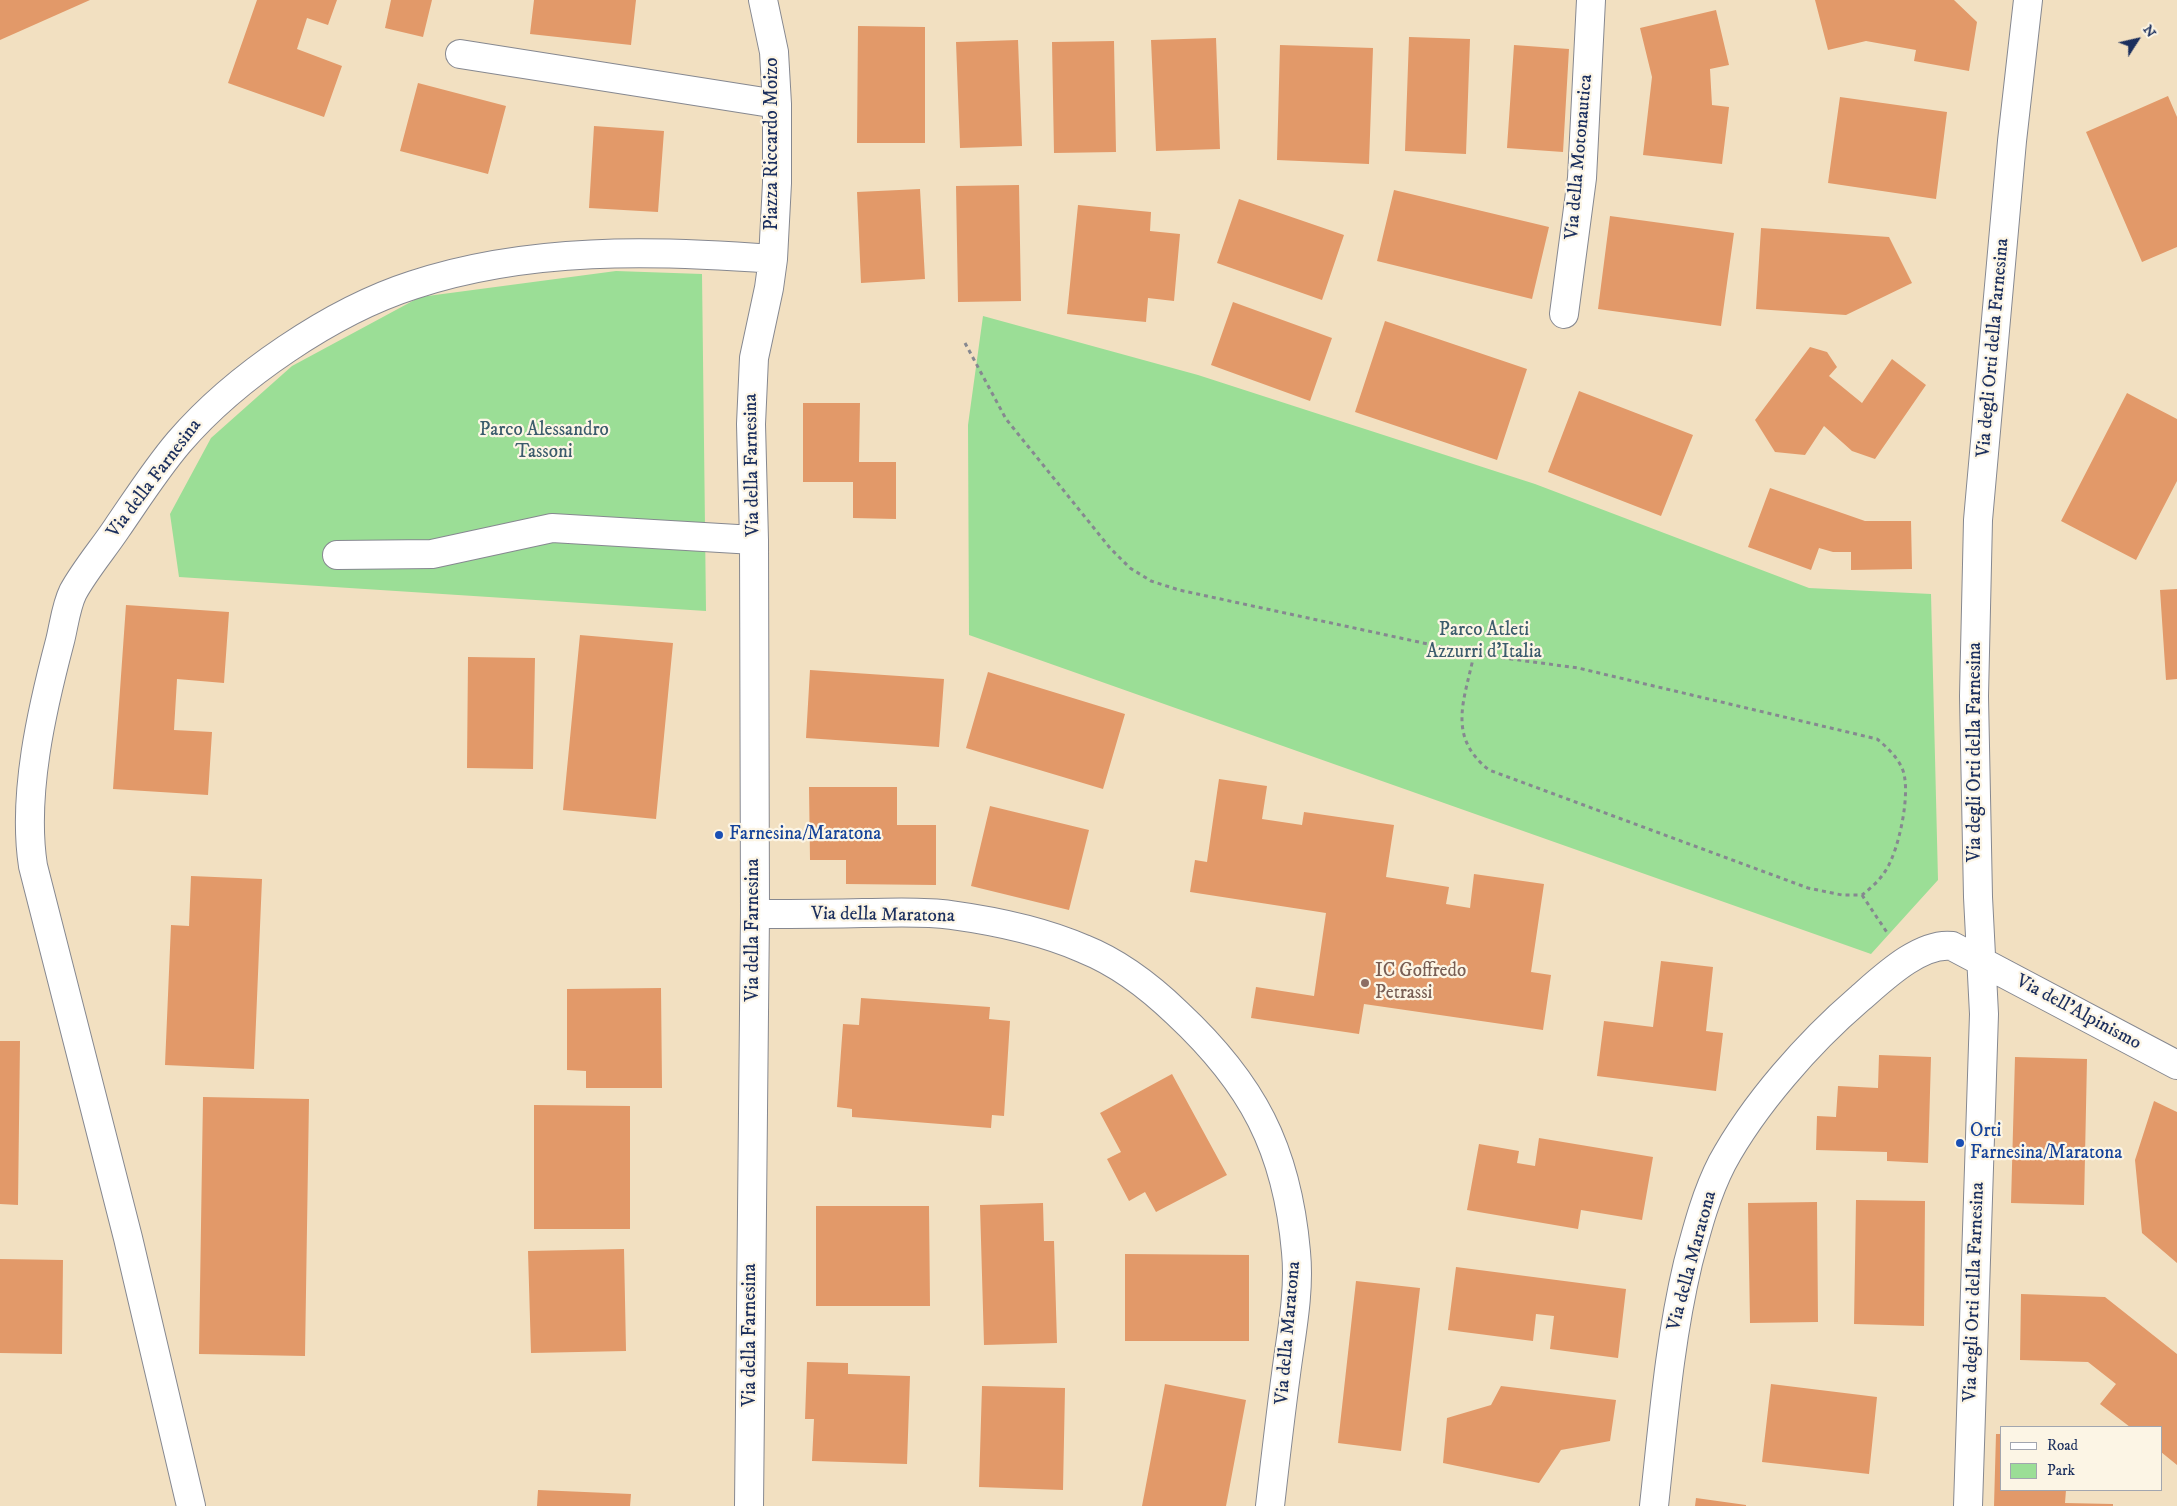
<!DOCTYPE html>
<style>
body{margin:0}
#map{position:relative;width:2177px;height:1506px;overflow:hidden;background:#f2e0c1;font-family:"IM FELL DW Pica",serif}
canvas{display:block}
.legend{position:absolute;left:2000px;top:1426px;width:162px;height:65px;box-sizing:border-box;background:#fcf5e5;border:1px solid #a2a6af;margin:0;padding:6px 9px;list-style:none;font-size:15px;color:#1b2f5e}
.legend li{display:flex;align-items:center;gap:10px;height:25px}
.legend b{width:25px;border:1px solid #a2a6af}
.north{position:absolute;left:2112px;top:15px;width:50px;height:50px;-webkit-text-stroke:4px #fcf5e5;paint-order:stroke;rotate:55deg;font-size:14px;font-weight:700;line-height:20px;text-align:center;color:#1b2f5e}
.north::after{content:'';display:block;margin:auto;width:18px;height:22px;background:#1b2f5e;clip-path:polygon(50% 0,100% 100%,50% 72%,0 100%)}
</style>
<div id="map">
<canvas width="2177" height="1506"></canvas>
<ul class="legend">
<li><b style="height:6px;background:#fff"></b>Road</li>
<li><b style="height:14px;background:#9bde96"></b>Park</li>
</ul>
<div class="north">N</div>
</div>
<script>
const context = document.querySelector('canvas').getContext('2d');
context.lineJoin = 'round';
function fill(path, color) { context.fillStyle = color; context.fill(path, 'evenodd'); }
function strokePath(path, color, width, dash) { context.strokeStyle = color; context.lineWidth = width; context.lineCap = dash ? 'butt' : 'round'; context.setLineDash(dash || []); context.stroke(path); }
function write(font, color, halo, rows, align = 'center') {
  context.font = font + ' "IM FELL DW Pica",serif'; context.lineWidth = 4.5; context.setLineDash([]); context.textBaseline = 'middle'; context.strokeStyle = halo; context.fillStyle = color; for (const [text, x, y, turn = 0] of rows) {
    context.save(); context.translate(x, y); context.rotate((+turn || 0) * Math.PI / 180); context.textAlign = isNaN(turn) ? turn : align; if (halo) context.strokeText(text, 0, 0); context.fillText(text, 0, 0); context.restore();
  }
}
const green = new Path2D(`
 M616 271 702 274 706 611 179 577 170 514 211 438 292 366 420 297Z
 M983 316 1198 375 1535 484 1809 588 1931 594 1938 880 1871 954 969 635 968 425Z`);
const building = new Path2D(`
 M0 0H90L0 40Z
 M257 0H337L328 25 307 18 297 49 342 66 324 117 228 83Z
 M391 0H432L423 37 385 28Z
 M534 0H636L631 45 530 34Z
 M1815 0H1954L1977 22 1969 71 1914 61 1916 50 1866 41 1828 50Z
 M1716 10 1729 65 1710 69 1712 105 1729 107 1722 164 1643 155 1652 77 1640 28Z
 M858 26 925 27V143H857Z
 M1409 37 1470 39 1466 154 1405 151Z
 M1216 38 1220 149 1156 151 1151 40Z
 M1018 40 1022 146 960 148 956 42Z
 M1114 41 1116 152 1054 153 1052 42Z
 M1280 45 1373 48 1369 164 1277 160Z
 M1514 45 1569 49 1563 152 1507 148Z
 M418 83 506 106 488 174 400 151Z
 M2168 96 2177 117V247L2142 262 2086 132Z
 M1840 97 1947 112 1936 199 1828 183Z
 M594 126 664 131 658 212 589 208Z
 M1019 185 1021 301 958 302 956 186Z
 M920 189 925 279 861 283 857 192Z
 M1394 190 1549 227 1532 299 1377 261Z
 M1239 199 1344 235 1322 300 1217 263Z
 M1078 205 1151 212 1150 231 1180 234 1174 301 1148 298 1146 322 1067 314Z
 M1610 216 1734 233 1721 326 1598 309Z
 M1761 228 1889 237 1912 283 1846 315 1756 309Z
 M1233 302 1332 338 1310 401 1211 365Z
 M1385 321 1527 369 1497 460 1355 412Z
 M1810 347 1827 352 1837 367 1829 376 1862 403 1892 359 1926 385 1875 459 1852 451 1824 426 1805 455 1775 452 1755 420Z
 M1579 391 1693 435 1661 516 1548 472Z
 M2127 393 2177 419V481L2136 560 2061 521Z
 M803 403H860L859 462H896V519L853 518V482H803Z
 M1770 488 1865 521H1911L1912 569 1851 570V552H1833L1819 548 1811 570 1748 547Z
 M2177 589V679L2166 680 2160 590Z
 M126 605 229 612 224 683 177 679 174 730 212 732 208 795 113 789Z
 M580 635 673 643 656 819 563 810Z
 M468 657 535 658 533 769 467 768Z
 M810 670 944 679 939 747 806 738Z
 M988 672 1125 714 1103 789 966 748Z
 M1219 779 1267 786 1262 819 1302 825 1304 812 1394 825 1386 877 1449 887 1446 904 1470 908 1474 874 1544 884 1531 972 1551 975 1543 1030 1364 1004 1359 1034 1251 1018 1256 987 1314 996 1326 913 1190 892 1195 860 1207 862Z
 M809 787H897V825H936V885L846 884V860H810Z
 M990 806 1089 830 1069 910 971 886Z
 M191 876 262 879 254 1069 165 1065 171 925 189 926Z
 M1661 961 1713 967 1706 1031 1723 1033 1716 1091 1597 1076 1604 1021 1653 1027Z
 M661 988 662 1088H586V1071L567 1070V989Z
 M861 998 990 1007 989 1019 1010 1021 1004 1116 992 1115 991 1128 852 1117V1109L837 1107 843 1024 859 1025Z
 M0 1041H20L18 1205 0 1204Z
 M1879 1055 1931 1057 1928 1163 1887 1161V1152L1816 1150 1817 1116 1836 1117 1838 1086 1878 1088Z
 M2015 1057 2087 1059 2084 1205 2011 1203Z
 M1172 1074 1227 1175 1156 1212 1145 1192 1129 1201 1107 1159 1121 1152 1100 1113Z
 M203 1097 309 1099 305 1356 199 1354Z
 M2154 1101 2177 1112V1263L2142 1233 2135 1160Z
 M534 1105 630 1106V1229H534Z
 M1539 1138 1653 1157 1642 1220 1581 1210 1578 1229 1467 1210 1479 1144 1519 1151 1517 1163 1535 1166Z
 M1856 1200 1925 1201 1924 1326 1854 1324Z
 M1817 1202 1818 1322 1750 1323 1748 1203Z
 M1043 1203 1044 1241H1054L1057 1343 984 1345 980 1205Z
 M816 1206H929L930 1306H816Z
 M624 1249 626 1351 531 1353 528 1251Z
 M1125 1254 1249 1255V1341H1125Z
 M0 1259 63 1260 62 1354 0 1353Z
 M1456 1267 1626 1289 1618 1358 1550 1349 1554 1316 1536 1314 1533 1341 1448 1330Z
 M1356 1281 1420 1288 1401 1451 1338 1443Z
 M2021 1294 2105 1297 2177 1354V1465L2161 1452V1427H2130L2100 1404 2116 1384 2088 1362 2020 1360Z
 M807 1362 848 1363V1374L910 1376 907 1464 812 1461 814 1419H805Z
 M1165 1384 1246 1400 1226 1506H1142Z
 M1771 1384 1877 1397 1869 1474 1762 1462Z
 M982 1386 1065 1388 1063 1490 979 1487Z
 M1501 1386 1616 1400 1610 1441 1561 1450 1539 1483 1443 1463 1447 1418 1491 1405Z
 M1996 1434H2001V1490H2066L2065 1503 2113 1504V1506H1994Z
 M538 1490 631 1494 630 1506H537Z
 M1696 1498 1746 1505V1506H1695Z`);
const path = new Path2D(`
 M965 343 1006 419 1110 548 1130 568 1151 581 1179 590 1474 654 1578 668 1877 739C1887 747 1897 757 1902 768 1912 790 1899 850 1886 870 1880 880 1871 888 1862 895H1842L1808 888 1489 770C1446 736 1465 699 1474 654
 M1862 895 1888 934`);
const minor = new Path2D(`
 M460 54 777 104
 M1564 314 1582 178 1591 0
 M337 555 432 554 552 528 754 540
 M755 914C791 914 827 914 863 913 892 913 922 911 951 915 995 921 1043 931 1084 949 1119 963 1150 987 1177 1013 1252 1083 1287 1148 1296 1252 1300 1293 1291 1334 1286 1374 1280 1418 1275 1462 1270 1506
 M191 1506 128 1238 33 866C22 795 42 709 60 641 64 625 66 606 73 592 85 570 103 549 117 528 137 499 156 469 179 442 235 377 332 311 413 285 528 247 654 250 773 259
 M749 1506 755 914 754 540 751 424 754 358 769 288 773 259 777 183V104L774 52 763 0
 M1654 1506C1663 1424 1669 1343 1688 1263 1697 1229 1706 1194 1722 1163 1754 1104 1809 1042 1859 999 1882 979 1920 942 1952 946L2177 1065
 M1968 1506 1984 1014 1978 897 1974 696 1978 520 2012 141 2028 0`);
const markers = [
 [719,835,5,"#1a4fb4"],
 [1365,983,5,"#8d6e63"],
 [1960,1143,5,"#1a4fb4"]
];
const streetNames = [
 ["Piazza Riccardo Moizo",773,144,-90],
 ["Via della Motonautica",1580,157,-85],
 ["Via degli Orti della Farnesina",1994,348,-85],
 ["Via della Farnesina",753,465,-91],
 ["Via della Farnesina",155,479,-53],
 ["Via degli Orti della Farnesina",1976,752,-90],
 ["Via della Maratona",883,916,1],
 ["Via della Farnesina",754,930,-90],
 ["Via dell'Alpinismo",2078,1013,28],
 ["Via della Maratona",1693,1261,-75],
 ["Via degli Orti della Farnesina",1975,1292,-88],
 ["Via della Maratona",1289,1333,-85],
 ["Via della Farnesina",751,1335,-90]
];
const parkNames = [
 ["Parco Alessandro",544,431],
 ["Tassoni",544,453],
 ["Parco Atleti",1484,631],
 ["Azzurri d'Italia",1484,653]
];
const transitNames = [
 ["Farnesina/Maratona",729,835],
 ["Orti",1970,1132],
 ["Farnesina/Maratona",1970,1154]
];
const educationNames = [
 ["IC Goffredo",1375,972],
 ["Petrassi",1375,994]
];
fill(green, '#9bde96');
fill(building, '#e29969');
strokePath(minor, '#868890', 30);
strokePath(path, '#868890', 3, [4, 4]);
strokePath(minor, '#fff', 28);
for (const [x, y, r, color] of markers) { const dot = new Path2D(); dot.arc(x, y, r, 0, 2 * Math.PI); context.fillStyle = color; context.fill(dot); strokePath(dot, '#fcf5e5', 2); }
write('19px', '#1b2f5e', '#fcf5e5', streetNames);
write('19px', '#3b5b6c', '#fcf5e5', parkNames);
write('19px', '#164399', '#fcf5e5', transitNames, 'left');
write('19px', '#785e54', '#fcf5e5', educationNames, 'left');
</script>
